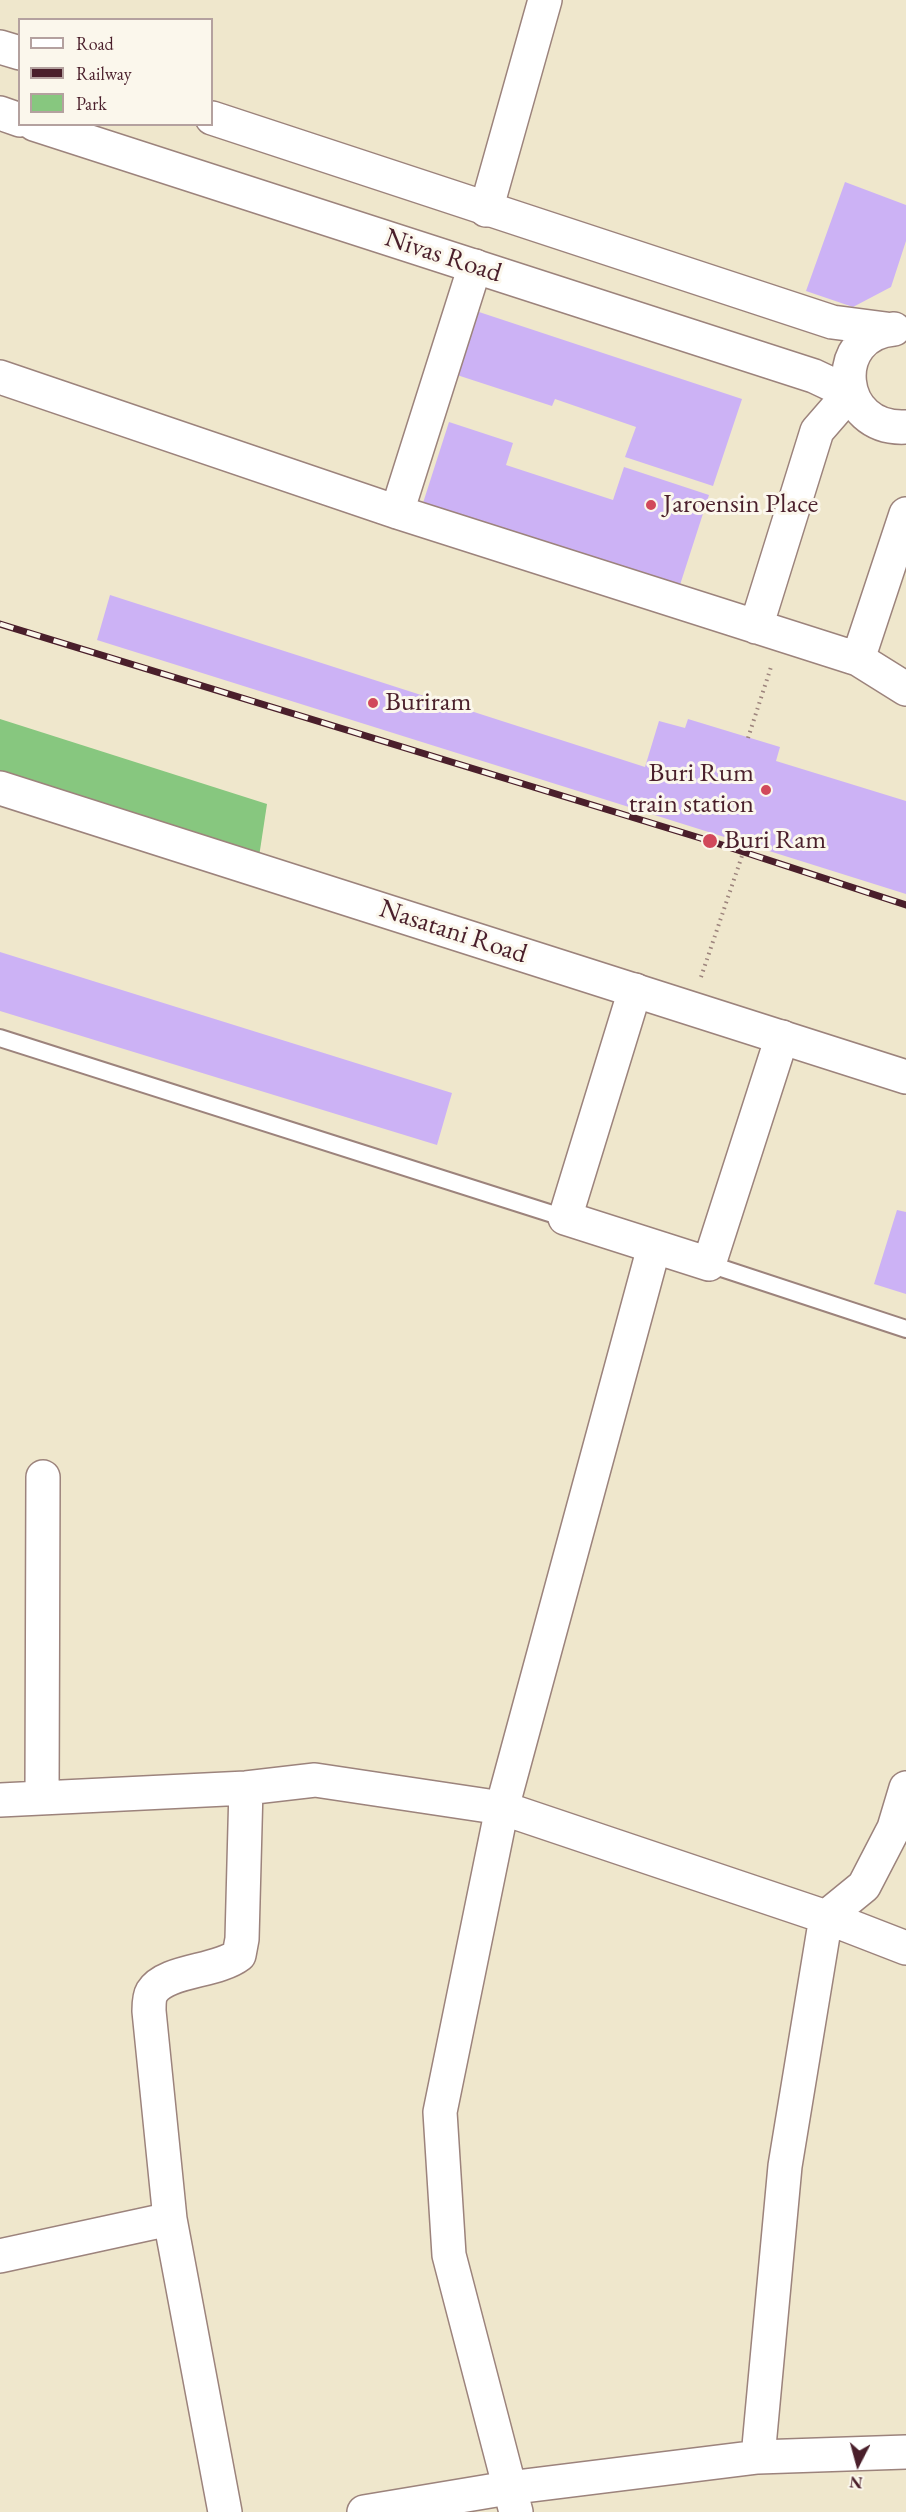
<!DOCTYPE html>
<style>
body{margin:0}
#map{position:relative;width:906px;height:2512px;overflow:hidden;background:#efe7cc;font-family:"EB Garamond",serif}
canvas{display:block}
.legend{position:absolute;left:18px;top:18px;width:195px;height:108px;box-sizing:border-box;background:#fbf7ec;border:2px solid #b4a19f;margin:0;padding:8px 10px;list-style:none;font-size:18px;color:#4a1f2b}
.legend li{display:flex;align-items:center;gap:12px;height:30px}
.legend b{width:30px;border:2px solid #b4a19f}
.north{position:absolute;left:828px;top:2434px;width:60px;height:60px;-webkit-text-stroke:4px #fbf7ec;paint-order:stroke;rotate:186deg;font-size:16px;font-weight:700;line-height:24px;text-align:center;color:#4a1f2b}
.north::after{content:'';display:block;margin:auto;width:21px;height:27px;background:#4a1f2b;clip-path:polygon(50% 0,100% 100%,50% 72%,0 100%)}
</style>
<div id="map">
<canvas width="906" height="2512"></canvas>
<ul class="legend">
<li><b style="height:8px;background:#fff"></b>Road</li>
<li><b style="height:8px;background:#4a1f2b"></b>Railway</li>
<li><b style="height:16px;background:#87c77f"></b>Park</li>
</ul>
<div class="north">N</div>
</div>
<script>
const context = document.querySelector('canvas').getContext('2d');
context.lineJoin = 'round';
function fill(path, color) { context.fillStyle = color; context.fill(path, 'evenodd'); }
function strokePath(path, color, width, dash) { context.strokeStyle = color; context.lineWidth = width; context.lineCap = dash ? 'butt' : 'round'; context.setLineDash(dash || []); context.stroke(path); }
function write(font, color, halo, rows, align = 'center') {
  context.font = font + ' "EB Garamond",serif'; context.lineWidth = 6; context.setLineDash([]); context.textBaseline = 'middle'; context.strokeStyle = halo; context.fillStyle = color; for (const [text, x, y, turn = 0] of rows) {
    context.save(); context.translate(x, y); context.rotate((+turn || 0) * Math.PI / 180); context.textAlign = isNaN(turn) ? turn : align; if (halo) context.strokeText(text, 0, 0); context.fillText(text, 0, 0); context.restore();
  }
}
const green = new Path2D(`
 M0 719 267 804 257 870 0 789Z`);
const building = new Path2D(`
 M845 182 906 205V241L891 287 853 307 806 291Z
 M476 311 742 399 713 486 625 457 636 427 555 399 552 406 457 375Z
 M449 422 513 443 506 465 613 500 624 467 709 495 679 588 423 503Z
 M110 595 645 767 659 721 685 728 688 719 780 747 776 761 906 801V894L97 640Z
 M0 952 452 1093 437 1145 0 1011Z
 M897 1210 906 1212V1294L874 1284Z`);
const path = new Path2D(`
 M748 738 771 667
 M701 977 746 844`);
const service = new Path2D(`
 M0 1038 565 1218
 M709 1264 906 1329`);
const minor = new Path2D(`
 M486 210 545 0
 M0 377 397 512 858 659 906 689
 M397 512 475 266
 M756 627 817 431 850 393
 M858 659 906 514
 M635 990 565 1218 709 1264 782 1037
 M42 1798 43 1477
 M0 1800 246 1788 315 1780 502 1808 826 1917 906 1948
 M170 2219 149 2011C149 2006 149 1997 152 1992 165 1970 217 1972 239 1955L242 1939 246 1788
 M0 2256 170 2219 225 2512
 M758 2457 785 2166 826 1917 864 1886 894 1828 906 1788
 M364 2512 508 2488 758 2457 906 2452
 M516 2512 449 2255 440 2112 502 1808 654 1247`);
const tertiary = new Path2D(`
 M0 47 20 53
 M0 113 20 120
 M212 118 832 322 886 329
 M34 124 814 376 850 393
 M894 329C829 334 836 431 906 427
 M0 788 906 1077`);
const rail = new Path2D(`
 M0 624 710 841 906 905`);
const markers = [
 [651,505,6,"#d1495b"],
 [373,703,6,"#d1495b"],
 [766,790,6,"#d1495b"],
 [710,841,8,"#d1495b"]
];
const streetNames = [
 ["Nivas Road",443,256,18],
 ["Nasatani Road",453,932,18]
];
const poiNames = [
 ["Jaroensin Place",663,505],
 ["Buriram",385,703],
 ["Buri Rum",754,774,"right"],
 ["train station",754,805,"right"],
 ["Buri Ram",724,841]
];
fill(green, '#87c77f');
fill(building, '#ccb2f5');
strokePath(service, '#9c837c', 20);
strokePath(minor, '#9c837c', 36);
strokePath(tertiary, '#9c837c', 36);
strokePath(path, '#9c837c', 4, [1.5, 4.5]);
strokePath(service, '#fff', 16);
strokePath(minor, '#fff', 33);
strokePath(tertiary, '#fff', 33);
strokePath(rail, '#4a1f2b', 7);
strokePath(rail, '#fbf7ec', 4.5, [14]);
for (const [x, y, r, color] of markers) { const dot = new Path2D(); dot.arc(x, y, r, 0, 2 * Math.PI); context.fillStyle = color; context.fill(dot); strokePath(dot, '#fbf7ec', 2); }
write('27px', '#4a1f2b', '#fbf7ec', streetNames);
write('27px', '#4a1f2b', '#fbf7ec', poiNames, 'left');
</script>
